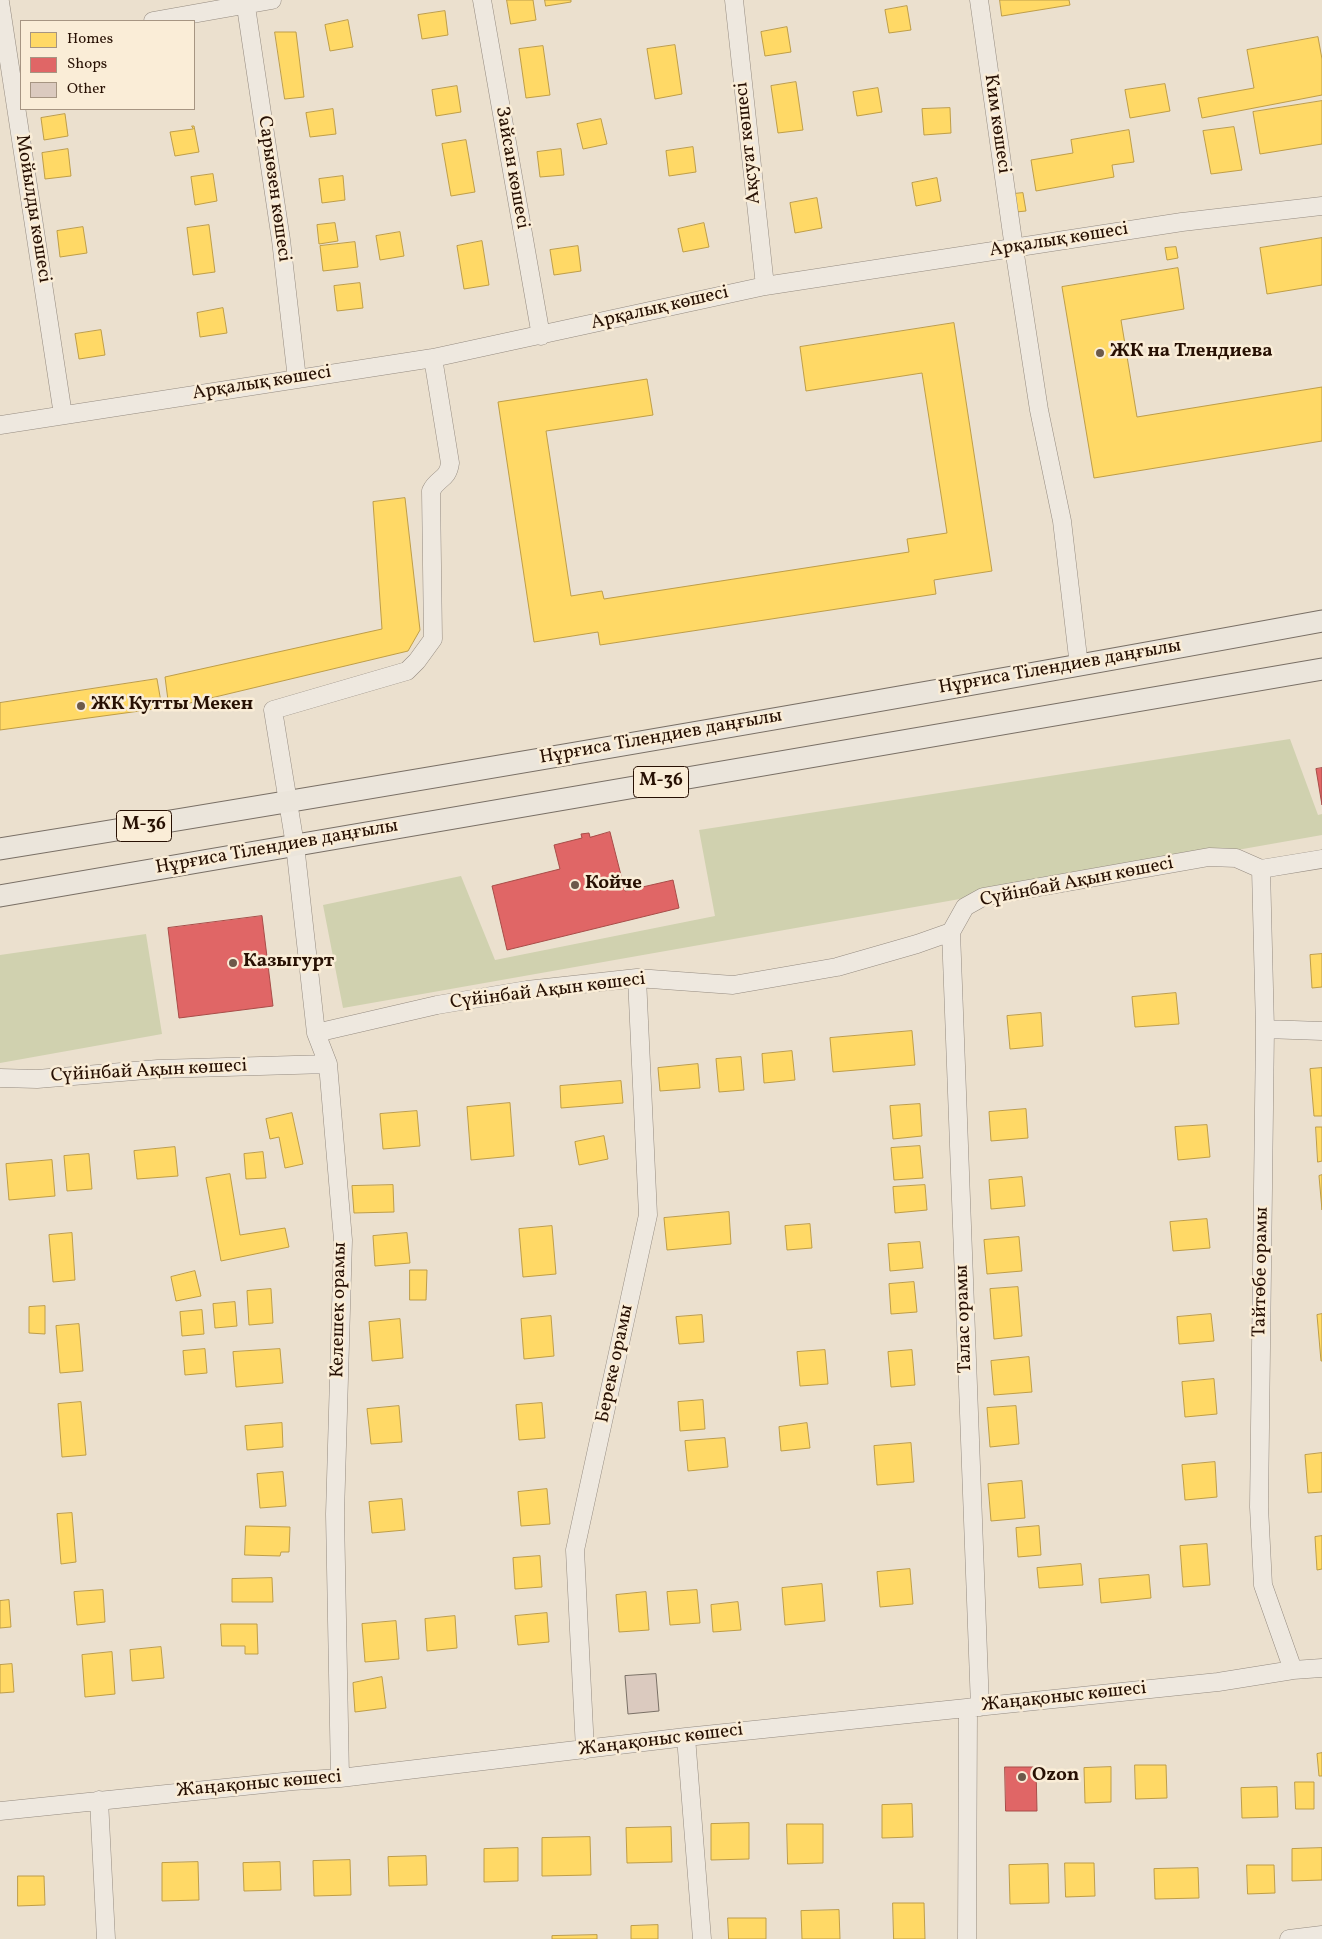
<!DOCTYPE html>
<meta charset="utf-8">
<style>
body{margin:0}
#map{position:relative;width:1322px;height:1939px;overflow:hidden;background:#ebe0ce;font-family:Vollkorn,serif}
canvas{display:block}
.legend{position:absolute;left:20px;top:20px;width:175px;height:90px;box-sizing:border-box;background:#faedd7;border:1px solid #a69582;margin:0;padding:6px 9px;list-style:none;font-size:15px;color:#271003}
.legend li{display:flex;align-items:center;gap:10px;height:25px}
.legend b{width:25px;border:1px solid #a69582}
</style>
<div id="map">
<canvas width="1322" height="1939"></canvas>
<ul class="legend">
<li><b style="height:14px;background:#ffd966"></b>Homes</li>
<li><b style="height:14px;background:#e06666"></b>Shops</li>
<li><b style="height:14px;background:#dbcabf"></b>Other</li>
</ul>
</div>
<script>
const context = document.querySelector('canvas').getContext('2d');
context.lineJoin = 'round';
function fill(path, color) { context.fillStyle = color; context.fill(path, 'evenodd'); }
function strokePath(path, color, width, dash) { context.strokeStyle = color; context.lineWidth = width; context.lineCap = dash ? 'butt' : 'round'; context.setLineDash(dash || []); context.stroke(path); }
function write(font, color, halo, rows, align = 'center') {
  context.font = font + ' Vollkorn,serif'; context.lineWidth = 5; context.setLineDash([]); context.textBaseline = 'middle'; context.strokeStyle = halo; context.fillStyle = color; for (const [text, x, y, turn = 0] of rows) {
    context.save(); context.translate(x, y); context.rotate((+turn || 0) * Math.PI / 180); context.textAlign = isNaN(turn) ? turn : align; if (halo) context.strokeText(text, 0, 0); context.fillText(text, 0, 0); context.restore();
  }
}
const green = new Path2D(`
 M1290 739 1318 815 1322 814V835L343 1008 323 905 461 876 495 960 715 916 699 830Z
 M146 934 162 1034 0 1063V955Z`);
const homes = new Path2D(`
 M507 0H533L536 20 511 24Z
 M545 0H571V2L546 6Z
 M1000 0H1069L1070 5 1002 16Z
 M907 6 911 30 889 33 885 10Z
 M445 11 448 35 422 39 418 15Z
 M348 20 353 47 330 51 325 25Z
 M787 27 791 52 765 56 761 32Z
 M275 32H296L304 97 285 99Z
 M1318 37 1322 59V95L1202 118 1198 98 1254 88 1247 50Z
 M675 45 682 94 655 99 647 49Z
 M543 46 550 95 526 98 519 49Z
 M796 82 803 130 778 133 771 86Z
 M1165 84 1170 111 1130 118 1125 90Z
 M457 86 461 112 436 116 432 90Z
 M878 88 882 112 857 116 853 92Z
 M1322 101V144L1260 154 1253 112Z
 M950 108 951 133 924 135 922 109Z
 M333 109 336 134 310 137 306 113Z
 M65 114 68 136 44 140 41 118Z
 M601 119 607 144 583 149 577 124Z
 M192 126H194L199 152 175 156 170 132 193 129Z
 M1234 127 1242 170 1211 174 1203 131Z
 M1129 130 1134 162 1112 165 1114 177 1036 191 1031 160 1073 153 1071 140Z
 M466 140 475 192 451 196 442 144Z
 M693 147 696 172 669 176 666 151Z
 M68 149 71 176 45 179 42 153Z
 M561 149 564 175 540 177 537 152Z
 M213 174 217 201 195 205 191 177Z
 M343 176 345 200 322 203 319 179Z
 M937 178 941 201 916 206 912 183Z
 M1023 193 1026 211 1016 212 1013 194Z
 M817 198 822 228 795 233 790 203Z
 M335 223 338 241 319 244 317 225Z
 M704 223 709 247 683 252 678 229Z
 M209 225 215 272 193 275 187 228Z
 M83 227 87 253 60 257 57 231Z
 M400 232 404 256 380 260 376 236Z
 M1322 238V285L1267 294 1260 248Z
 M482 241 489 285 464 289 457 246Z
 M355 242 358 267 323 271 320 246Z
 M578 246 581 271 554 275 550 250Z
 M1176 247 1178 258 1167 260 1165 248Z
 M1178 268 1184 309 1121 320 1137 417 1322 387V441L1094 478 1062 287Z
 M360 283 363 308 337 311 334 286Z
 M223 308 227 333 200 337 197 313Z
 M954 323 992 571 934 580 936 594 600 645 598 632 534 642 498 402 647 379 653 415 546 431 571 596 602 591 604 599 909 552 907 539 947 533 922 373 806 391 800 347Z
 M101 330 105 355 79 359 75 334Z
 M405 498 420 630 408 651 169 708 165 677 382 629 373 502Z
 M157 679 162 708 0 730V703Z
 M1322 954V987L1312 988 1310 955Z
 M1176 993 1179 1024 1135 1027 1132 997Z
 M1041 1013 1043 1046 1010 1049 1007 1016Z
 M912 1031 915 1065 833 1072 830 1038Z
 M792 1051 795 1080 764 1083 762 1054Z
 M741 1057 744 1090 719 1092 716 1059Z
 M698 1064 700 1088 660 1091 658 1068Z
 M1322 1068V1116H1314L1310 1069Z
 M621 1081 623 1103 561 1108 560 1086Z
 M510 1103 514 1156 471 1160 467 1107Z
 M920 1104 922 1136 893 1139 890 1106Z
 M1026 1109 1028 1138 991 1141 989 1112Z
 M417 1111 420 1146 383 1149 380 1114Z
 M292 1113 303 1164 285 1168 279 1137 270 1139 266 1119Z
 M1207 1125 1210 1157 1178 1160 1175 1127Z
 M1316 1127H1322V1161L1318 1162Z
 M604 1136 608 1159 579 1165 575 1142Z
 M920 1146 923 1178 894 1180 891 1148Z
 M175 1147 178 1176 137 1179 134 1151Z
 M263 1152 266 1178 246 1179 244 1154Z
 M89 1154 92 1189 67 1191 64 1156Z
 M52 1160 55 1196 9 1200 6 1164Z
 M230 1174 240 1235 285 1228 289 1247 221 1261 206 1178Z
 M1322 1175V1210L1319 1176Z
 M1022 1177 1025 1206 991 1209 989 1180Z
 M393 1185 394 1212 354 1213 352 1186Z
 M925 1185 927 1210 895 1213 893 1187Z
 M729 1212 731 1244 667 1250 664 1218Z
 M1207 1219 1210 1248 1173 1251 1170 1222Z
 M810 1224 812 1248 787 1250 785 1226Z
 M552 1226 556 1274 523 1277 519 1229Z
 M72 1233 75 1280 53 1282 49 1235Z
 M407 1233 410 1263 375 1266 373 1236Z
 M1019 1237 1022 1271 987 1274 984 1240Z
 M920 1242 923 1268 890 1271 888 1244Z
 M410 1270H427L426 1300H410Z
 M195 1271 201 1296 176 1301 171 1277Z
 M914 1282 917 1312 891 1314 889 1284Z
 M1018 1287 1022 1336 994 1339 990 1289Z
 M271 1289 273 1323 249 1325 247 1291Z
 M235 1302 237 1326 215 1328 213 1304Z
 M45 1306V1334L29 1333V1307Z
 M202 1310 204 1334 182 1336 180 1312Z
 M1211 1314 1214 1341 1179 1344 1177 1317Z
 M1322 1314V1361H1321L1317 1315Z
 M702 1315 704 1342 679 1344 676 1317Z
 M551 1316 554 1356 524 1359 521 1319Z
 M400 1319 403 1358 372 1361 369 1322Z
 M79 1324 83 1371 60 1373 56 1326Z
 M205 1349 207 1373 185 1375 183 1351Z
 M280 1349 283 1383 236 1387 233 1352Z
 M825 1350 828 1384 800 1386 797 1352Z
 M912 1350 915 1385 891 1387 888 1352Z
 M1029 1357 1032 1392 994 1395 991 1361Z
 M1214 1379 1217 1414 1185 1417 1182 1382Z
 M703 1400 705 1429 680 1431 678 1402Z
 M81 1402 86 1455 62 1457 58 1404Z
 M542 1403 545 1438 519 1440 516 1405Z
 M399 1406 402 1442 371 1444 367 1409Z
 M1016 1406 1019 1444 990 1447 987 1408Z
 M282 1423 283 1447 247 1450 245 1426Z
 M807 1423 810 1448 781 1451 779 1427Z
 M725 1438 728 1467 688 1471 685 1441Z
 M911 1443 914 1482 877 1485 874 1446Z
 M1322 1453V1492L1308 1493 1305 1455Z
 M1215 1462 1217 1497 1185 1500 1182 1465Z
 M283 1472 286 1506 260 1508 257 1474Z
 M1022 1481 1025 1518 991 1521 988 1484Z
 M547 1489 550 1524 521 1526 518 1492Z
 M402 1499 405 1530 372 1533 369 1502Z
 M72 1513 76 1562 61 1564 57 1514Z
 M246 1526 290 1527 289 1552H281L280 1556 245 1555Z
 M1039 1526 1041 1555 1018 1557 1016 1528Z
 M1322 1536V1569L1317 1570 1315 1537Z
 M1207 1544 1210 1585 1183 1587 1180 1546Z
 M540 1556 542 1587 515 1589 513 1558Z
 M1081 1564 1083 1585 1039 1588 1037 1568Z
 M910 1569 913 1604 880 1607 877 1572Z
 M1149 1575 1151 1598 1101 1603 1099 1579Z
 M272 1578 273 1602H232V1579Z
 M822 1584 825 1621 785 1625 782 1588Z
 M103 1590 105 1622 77 1625 74 1592Z
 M697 1590 700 1623 670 1625 667 1592Z
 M646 1592 649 1630 619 1632 616 1595Z
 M9 1600 11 1627 0 1628V1601Z
 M738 1602 741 1630 713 1632 711 1605Z
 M547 1613 549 1642 518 1645 515 1616Z
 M455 1616 457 1648 427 1651 425 1619Z
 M396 1621 399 1659 365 1662 362 1624Z
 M221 1624H257L258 1654H245V1646H222Z
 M161 1647 164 1678 132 1681 130 1650Z
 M112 1652 115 1694 85 1697 82 1655Z
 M12 1664 14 1692 0 1693V1665Z
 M382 1677 386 1708 355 1712 353 1683Z
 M1322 1753V1776H1319L1317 1754Z
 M1135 1765H1166L1167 1798 1136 1799Z
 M1111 1767V1802L1085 1803 1084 1768Z
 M1295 1782H1314V1809H1296Z
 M1277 1787 1278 1817 1242 1818 1241 1788Z
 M912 1804 913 1837 882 1838V1805Z
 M749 1823V1859L711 1860V1824Z
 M787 1824H823V1863L788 1864Z
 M671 1827 672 1862 627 1863 626 1828Z
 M590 1837 591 1875 542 1876V1838Z
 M518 1848V1881L484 1882V1849Z
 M1322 1848V1880L1292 1881V1849Z
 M426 1856 427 1885 389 1886 388 1857Z
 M350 1860 351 1895 314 1896 313 1861Z
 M198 1862 199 1900 162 1901V1863Z
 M280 1862 281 1890 244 1891 243 1863Z
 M1065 1863H1094L1095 1896 1066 1897Z
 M1048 1864 1049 1903 1010 1904 1009 1865Z
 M1247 1865H1274L1275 1893 1248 1894Z
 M1198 1868 1199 1898 1155 1899 1154 1869Z
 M18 1876H44L45 1905 18 1906Z
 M893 1903H924L925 1939H894Z
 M839 1910 840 1939H802L801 1911Z
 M728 1918H766V1939H729Z
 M658 1925V1939H631V1926Z
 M597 1935V1939H552V1936Z`);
const shops = new Path2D(`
 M1322 768V805L1316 769Z
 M610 832 625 891 673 880 679 908 507 950 492 886 560 869 554 845 582 838 581 834 589 833 590 837Z
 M262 916 273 1006 179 1018 168 928Z
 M1005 1767H1036L1037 1811H1006Z`);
const building = new Path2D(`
 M656 1674 659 1711 628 1714 625 1676Z`);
const minor = new Path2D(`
 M245 0 281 240 297 379
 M482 0 541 336
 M734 0 765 286
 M979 0 1014 248 1039 410 1062 521 1079 666
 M0 2 63 415
 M153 21 272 0
 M0 425 433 358 765 286 1182 222 1322 206
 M1261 869 1265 1029 1259 1507 1263 1585 1293 1670
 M951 932 980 1707
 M1265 1029 1322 1031
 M316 1033 437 1005 527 990 637 978 733 985 837 967 917 944 951 932 965 907 983 897 1209 857 1236 858 1261 869 1322 859
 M0 1078 37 1079 158 1069 328 1064
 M686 1737 702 1939
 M585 1750 575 1550 648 1215 637 978
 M340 1778 335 1514 343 1240 328 1064 316 1033 295 845 273 710 407 671 417 661 433 639 431 491C437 478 448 480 450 463L433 358
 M99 1800 106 1939
 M0 1811 293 1781 340 1778 686 1737 1218 1682 1293 1670 1322 1668
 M967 1939 968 1709
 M1289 1939 1322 1935`);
const major = new Path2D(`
 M0 849C441 777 882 702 1322 621
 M0 896 1322 669`);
const markers = [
 [1100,353,5,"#6c594a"],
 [81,706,5,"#6c594a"],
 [575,885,5,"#6c594a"],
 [233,963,5,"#6c594a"],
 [1022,1777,5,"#6c594a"]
];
const shields = [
 [661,782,55],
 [144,826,55]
];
const shieldNames = [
 ["M-36",661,782],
 ["M-36",144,826]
];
const streetNames = [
 ["Ким көшесі",996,124,82],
 ["Ақсуат көшесі",749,143,-96],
 ["Зайсан көшесі",511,168,80],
 ["Сарыөзен көшесі",273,189,82],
 ["Мойылды көшесі",32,209,81],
 ["Арқалық көшесі",1059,241,-9],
 ["Арқалық көшесі",660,309,-13],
 ["Арқалық көшесі",262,384,-9],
 ["Нұрғиса Тілендиев даңғылы",1060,668,-10],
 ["Нұрғиса Тілендиев даңғылы",661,738,-10],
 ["Нұрғиса Тілендиев даңғылы",277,848,-10],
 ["Сүйінбай Ақын көшесі",1077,883,-11],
 ["Сүйінбай Ақын көшесі",548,992,-7],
 ["Сүйінбай Ақын көшесі",149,1072,-3],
 ["Тайтөбе орамы",1262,1272,-89],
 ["Келешек орамы",340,1310,-89],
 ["Талас орамы",965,1319,-92],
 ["Береке орамы",616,1364,-78],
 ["Жаңақоныс көшесі",1064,1698,-6],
 ["Жаңақоныс көшесі",661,1741,-7],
 ["Жаңақоныс көшесі",259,1785,-5]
];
const poiNames = [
 ["ЖК на Тлендиева",1110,353],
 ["ЖК Кутты Мекен",91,706],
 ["Койче",585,885],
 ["Казыгурт",243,963],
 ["Ozon",1032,1777]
];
fill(green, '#d0d1af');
fill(homes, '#ffd966');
strokePath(homes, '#be9d48', 1);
fill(shops, '#e06666');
strokePath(shops, '#a84c48', 1);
fill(building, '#dbcabf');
strokePath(building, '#796f65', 1);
strokePath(minor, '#958b80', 19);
strokePath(major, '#796f65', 23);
strokePath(minor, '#eee8df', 18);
strokePath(major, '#ebe5db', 21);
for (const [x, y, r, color] of markers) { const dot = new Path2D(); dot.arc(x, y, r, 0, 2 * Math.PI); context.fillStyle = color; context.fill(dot); strokePath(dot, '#faedd7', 2); }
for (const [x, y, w] of shields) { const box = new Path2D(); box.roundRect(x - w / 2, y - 15.5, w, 31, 4); context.fillStyle = '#faedd7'; context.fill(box); strokePath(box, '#271003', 1); }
write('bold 18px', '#271003', null, shieldNames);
write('19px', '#271003', '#faedd7', streetNames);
write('bold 19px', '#271003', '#faedd7', poiNames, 'left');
</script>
